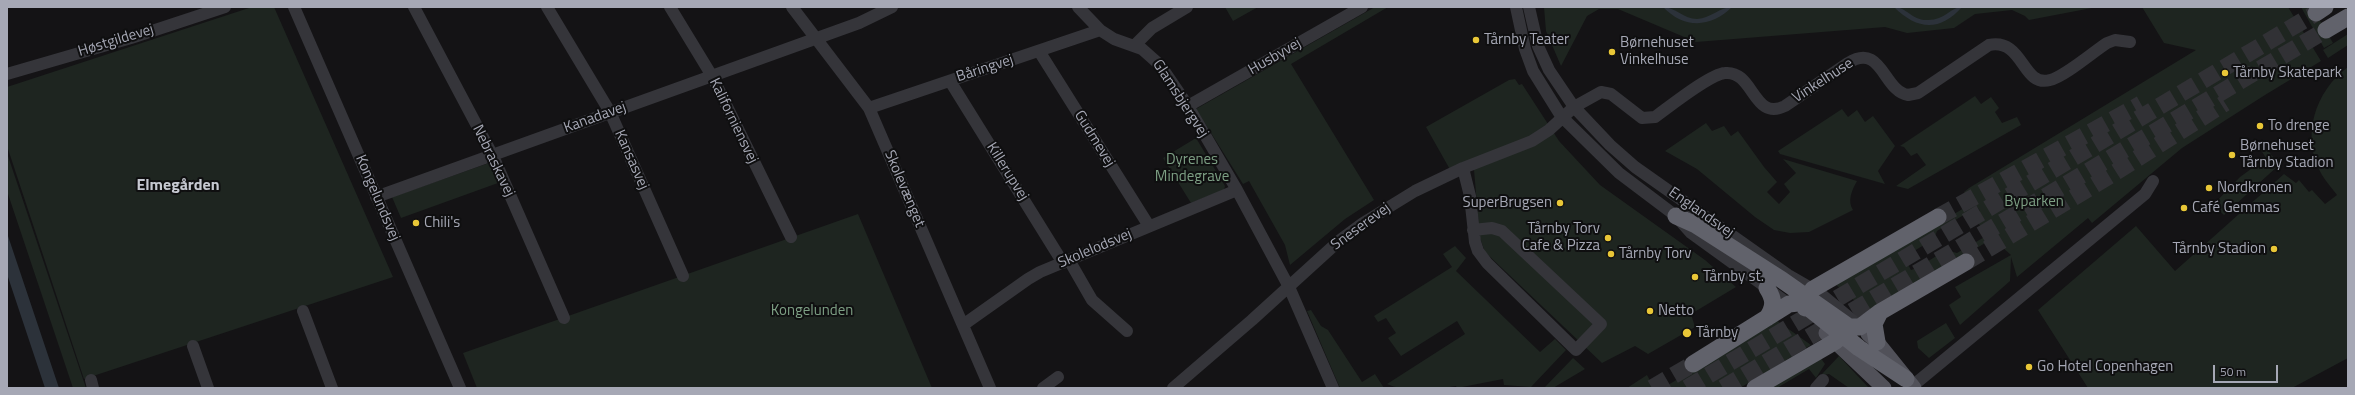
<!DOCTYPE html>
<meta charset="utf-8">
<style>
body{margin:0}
#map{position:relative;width:2355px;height:395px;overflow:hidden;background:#141315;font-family:"Titillium Web",sans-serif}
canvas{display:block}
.frame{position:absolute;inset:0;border:8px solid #a6a8b5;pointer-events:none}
.scale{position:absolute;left:2213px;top:365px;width:65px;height:18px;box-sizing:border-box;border:2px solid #a6a8b5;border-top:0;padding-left:5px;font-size:12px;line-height:14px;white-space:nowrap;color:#a6a8b5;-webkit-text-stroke:3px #0f0f10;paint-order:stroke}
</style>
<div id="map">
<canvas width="2355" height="395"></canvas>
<div class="frame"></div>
<div class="scale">50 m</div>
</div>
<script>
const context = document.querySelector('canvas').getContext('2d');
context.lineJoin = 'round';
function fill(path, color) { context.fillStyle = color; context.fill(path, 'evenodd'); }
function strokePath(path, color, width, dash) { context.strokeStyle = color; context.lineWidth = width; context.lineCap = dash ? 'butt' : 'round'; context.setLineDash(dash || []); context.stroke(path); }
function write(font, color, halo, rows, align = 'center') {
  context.font = font + ' "Titillium Web",sans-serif'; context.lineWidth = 4; context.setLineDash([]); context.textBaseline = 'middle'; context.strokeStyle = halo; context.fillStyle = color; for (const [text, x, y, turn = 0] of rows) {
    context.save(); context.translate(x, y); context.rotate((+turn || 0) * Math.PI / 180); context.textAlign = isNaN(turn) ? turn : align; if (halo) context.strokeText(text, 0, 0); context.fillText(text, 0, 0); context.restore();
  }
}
const green = new Path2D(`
 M252 7H274L393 277 84 379 7 146V87Z
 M1225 7H1258L1233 21Z
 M1375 7H1388L1291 64 1374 200 1345 219 1290 265 1285 245 1249 181 1243 184 1196 109Z
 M1544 7H2097L2029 20 2025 16 2012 10 1975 14 1954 28 1907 33 1885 27 1696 42 1618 9H1599L1587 16 1561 66 1546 31Z
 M2142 7H2288L2321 61 2265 95 2182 148 2092 223 2088 218 2017 277 2011 257 2010 281 1960 325 1949 305 1961 297 1955 287 2011 255 2003 248 2000 250 1992 239 1868 312 1835 284 1971 204 1964 192 1969 188 2196 50 2164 43ZM1977 207 1980 211 1978 223 1983 229 1991 228 1993 232 1957 253 1946 250 1917 268 1911 270 1904 257 1934 239 1937 231Z
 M2301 7H2312L2333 43 2324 48Z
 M2348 34V45L2328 58 2323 50Z
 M2348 67V358L2292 388H2088L2038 310 2136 226 2175 271 2284 174 2296 183 2299 180 2309 192 2312 190 2325 204 2337 195C2332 188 2326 182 2322 175 2300 137 2315 91 2348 67Z
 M1515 79 1519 85 1522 84 1559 141 1600 185 1705 260 1736 287 1691 314 1695 327 1648 354 1635 346 1602 363 1485 252 1480 238 1474 170 1470 165 1452 173 1426 127 1509 80Z
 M1975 96 1981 104 1991 97 1999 108 1995 112 2002 123 2017 117 2021 125 1908 189 1896 186 1926 165 1917 153 1911 156 1904 147 1900 146Z
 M1842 109 1848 117 1857 110 1865 122 1873 116 1895 146 1878 171 1885 184 1780 154 1778 151Z
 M1706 123 1712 131 1724 126 1731 136 1738 131 1764 167 1777 182 1767 192 1779 204 1790 192 1784 184 1796 173 1783 159 1857 181C1852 190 1847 201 1853 210L1809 232 1790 233 1774 230 1755 217 1697 169 1665 151Z
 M1196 138 1225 186 1224 190 1191 203 1163 158Z
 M2261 141 2279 165 2224 215 2213 205 2240 177 2266 158 2257 144Z
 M7 153 86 388H73L7 191Z
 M489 163 498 183 401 218 392 197Z
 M858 214 932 388H477L463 353Z
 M1455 246 1466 258 1456 271 1540 352 1555 339 1566 350 1531 387 1504 385 1503 379 1457 388 1456 386C1438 389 1403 392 1387 384L1465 334 1457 321 1401 356 1388 338 1396 333 1386 318 1378 322 1374 316 1452 267 1443 254Z
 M1311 310 1321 326 1328 330 1362 382 1375 374 1384 388H1340L1307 311Z
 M1776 320 1811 345 1740 388H1663Z
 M1946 323 1955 338 1929 358 1918 348 1917 341Z
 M1839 356 1869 388H1849L1829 374 1823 375 1822 374Z
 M1820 357 1825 364 1816 378 1809 369 1777 388H1768Z
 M1573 358 1585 369 1553 388H1544Z
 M1647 375 1654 388H1627Z`);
const water = new Path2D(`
 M1663 7C1675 7 1684 19 1697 19 1711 18 1720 7 1732 7 1711 28 1684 29 1663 7Z
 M1894 7C1907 7 1912 21 1928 20 1945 20 1951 7 1962 7 1940 32 1917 30 1894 7Z
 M7 233 59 388H45L7 274Z`);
const highwayTunnel = new Path2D(`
 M1938 217 2141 104
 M1966 262 2111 175 2225 103
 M1652 388 1693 364
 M1687 388 2316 13
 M1723 388 2326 30`);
const minor = new Path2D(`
 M294 7 460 388
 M414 7 493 156 564 318
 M547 7 610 112 683 276
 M670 7 712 76 791 237
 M792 7 869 108 990 388
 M1078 7 1100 30 1114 39 1142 49 1160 65 1188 106 1237 190 1289 287 1333 388
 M1516 7 1525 49 1533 71 1561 116 1619 173 1676 216 1691 233 1789 304
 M1529 7 1538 46 1549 70 1574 107 1610 145 1635 167 1788 275 1821 294 1856 323
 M1134 46 1152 28 1187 7
 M1039 51 1149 226
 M7 74 131 38 225 7
 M950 81 1063 263
 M1188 106 1362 7
 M869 108 1100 30
 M1463 168 1470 196 1475 242 1478 251 1487 263 1576 350 1601 324 1502 231 1492 228 1473 230
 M376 197 859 23 892 7
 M1069 260 1092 300 1127 331
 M303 311 332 388
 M963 325 1028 279 1040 272 1237 190
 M193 346 208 388
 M91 380 93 388
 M1043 388 1058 377
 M1173 388 1252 320 1340 240 1363 223 1415 191 1463 168 1532 141 1549 130 1574 107 1601 92 1611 94 1642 118 1655 117C1669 107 1710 74 1725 73 1754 70 1753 122 1785 106L1848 63C1882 42 1883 91 1908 95L1918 93 1989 45C2024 38 2022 88 2050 80 2064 77 2093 52 2107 43L2115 40 2130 42
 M1816 388 1823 380
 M1910 388 2145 194 2153 181`);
const major = new Path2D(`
 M1826 333 1884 388
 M1868 334 1877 342 1914 388`);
const highway = new Path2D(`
 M2316 13 2325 7
 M2326 30 2348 17
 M1676 216 1696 225 1782 280 1849 327H1860L1880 312 1966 262
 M1767 288C1774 299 1775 306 1767 318
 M1805 308 1807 297 1813 289 1938 217
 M1877 342 1874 324 1880 312
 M1693 364 1789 304 1798 303 1805 305 1859 348 1906 379
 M1755 388 1836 341 1842 323`);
const markers = [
 [1476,40,4,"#e9c737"],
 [1612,52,4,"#e9c737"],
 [2225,73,4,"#e9c737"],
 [2260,126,4,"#e9c737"],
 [2232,155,4,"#e9c737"],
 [2209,188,4,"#e9c737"],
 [1560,203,4,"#e9c737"],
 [2184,208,4,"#e9c737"],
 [416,223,4,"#e9c737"],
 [1608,238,4,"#e9c737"],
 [2274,249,4,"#e9c737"],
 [1611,254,4,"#e9c737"],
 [1695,277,4,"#e9c737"],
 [1650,311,4,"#e9c737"],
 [1687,333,5,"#e9c737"],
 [2029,367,4,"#e9c737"]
];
const poiNames = [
 ["Tårnby Teater",1484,40],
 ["Børnehuset",1620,43],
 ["Vinkelhuse",1620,60],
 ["Tårnby Skatepark",2233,73],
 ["To drenge",2268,126],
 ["Børnehuset",2240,146],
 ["Tårnby Stadion",2240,163],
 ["Nordkronen",2217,188],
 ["SuperBrugsen",1552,203,"right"],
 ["Café Gemmas",2192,208],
 ["Chili's",424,223],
 ["Tårnby Torv",1600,229,"right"],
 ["Cafe & Pizza",1600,246,"right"],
 ["Tårnby Stadion",2266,249,"right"],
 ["Tårnby Torv",1619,254],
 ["Tårnby st.",1703,277],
 ["Netto",1658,311],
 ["Tårnby",1696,333],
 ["Go Hotel Copenhagen",2037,367]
];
const streetNames = [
 ["Høstgildevej",116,41,-17],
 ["Husbyvej",1275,57,-30],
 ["Båringvej",985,69,-18],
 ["Vinkelhuse",1823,81,-33],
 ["Glamsbjergvej",1180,99,57],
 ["Kanadavej",595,118,-20],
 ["Kaliforniensvej",733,121,64],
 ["Gudmevej",1094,139,58],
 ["Kansasvej",631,160,66],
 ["Nebraskavej",493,161,64],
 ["Killerupvej",1007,172,58],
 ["Skolevænget",904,189,67],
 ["Kongelundsvej",377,198,67],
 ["Englandsvej",1701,213,35],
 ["Sneserevej",1361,227,-36],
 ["Skolelodsvej",1095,249,-23]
];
const parkNames = [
 ["Dyrenes",1192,160],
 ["Mindegrave",1192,177],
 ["Byparken",2034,202],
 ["Kongelunden",812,311]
];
const neighbourhoodNames = [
 ["Elmegården",178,186]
];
fill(green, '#1e2520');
fill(water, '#2c323a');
strokePath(highwayTunnel, '#313135', 17, [17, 8]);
strokePath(minor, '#35353a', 12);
strokePath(major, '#515159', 15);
strokePath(highway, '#61626b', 17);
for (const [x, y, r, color] of markers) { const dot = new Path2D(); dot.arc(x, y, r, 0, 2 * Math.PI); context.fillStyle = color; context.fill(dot); strokePath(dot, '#0f0f10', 1.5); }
write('15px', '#a6a8b5', '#0f0f10', poiNames, 'left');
write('15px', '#a6a8b5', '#0f0f10', streetNames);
write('15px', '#7d9f84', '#0f0f10', parkNames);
write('bold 16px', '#c6c8d1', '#0f0f10', neighbourhoodNames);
</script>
